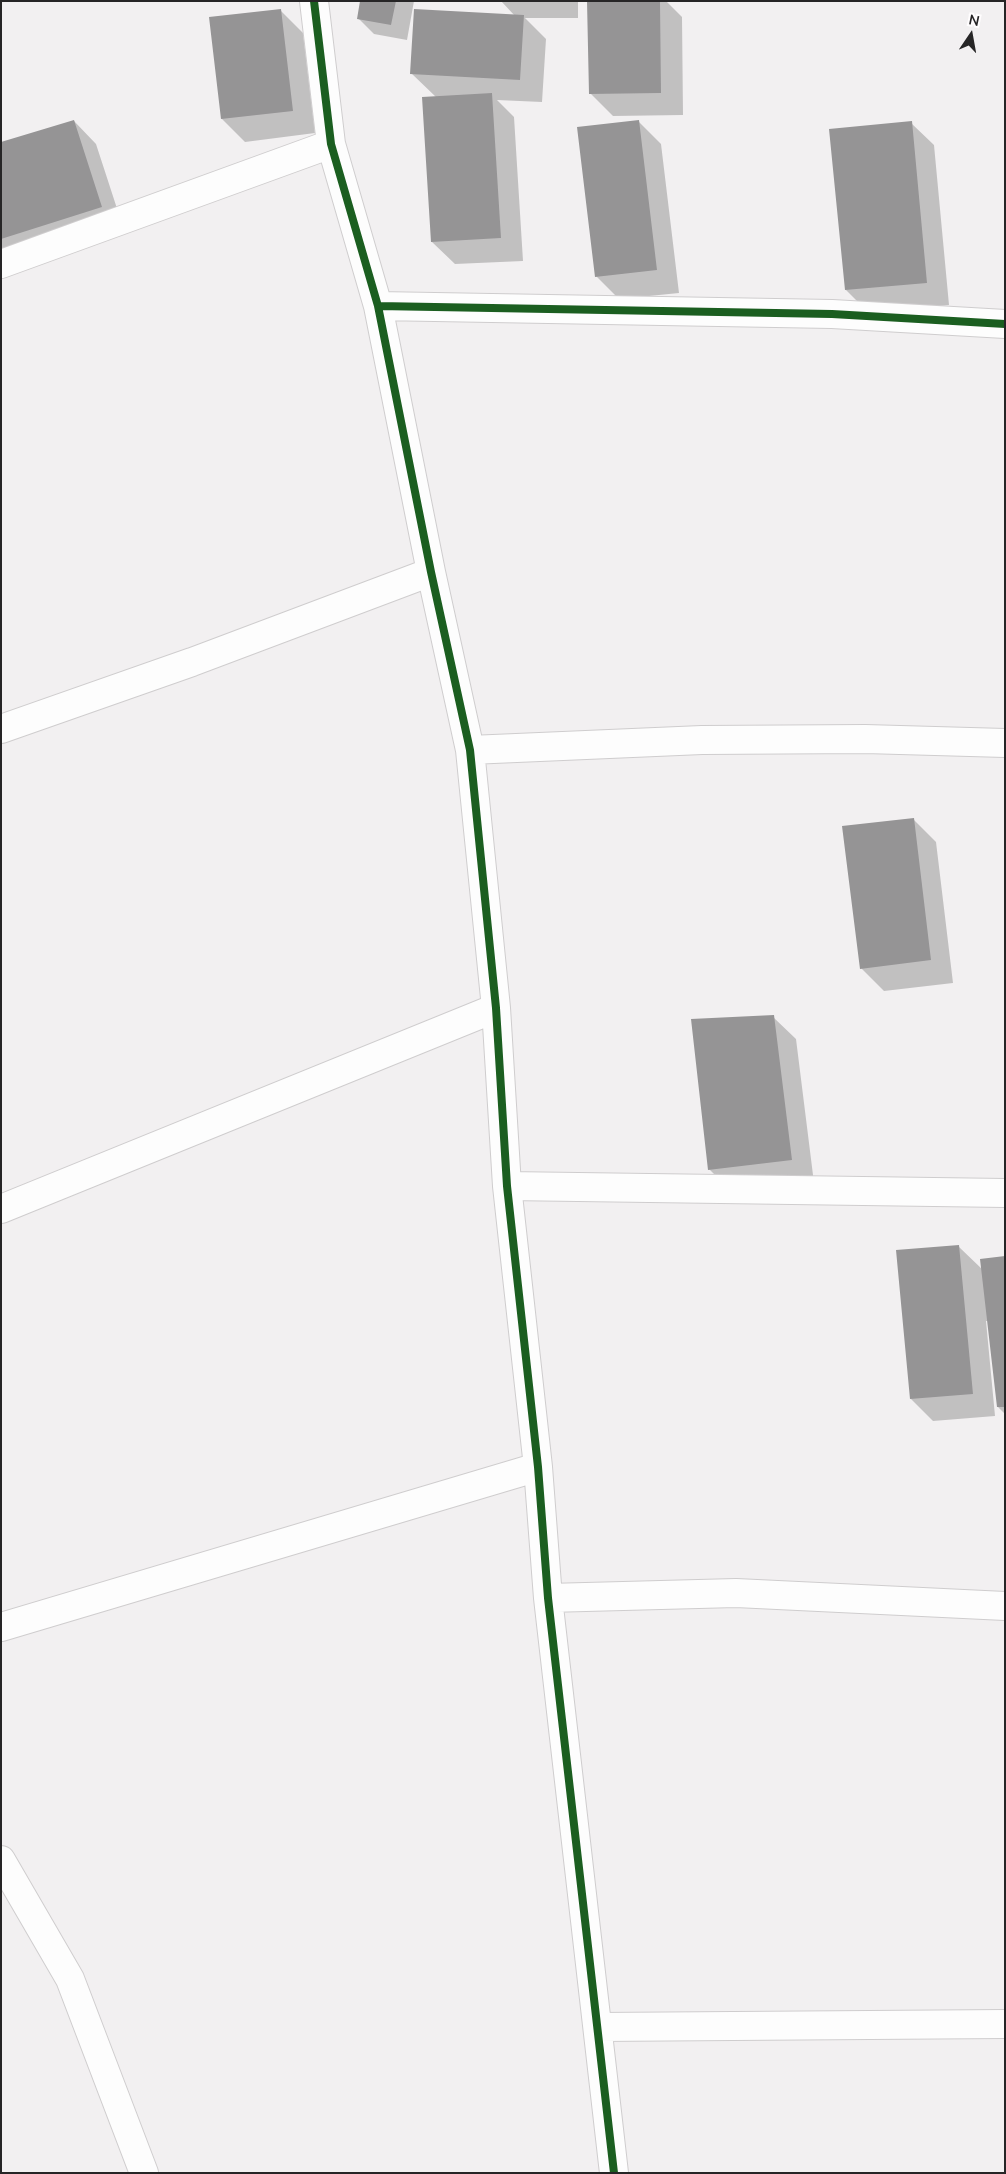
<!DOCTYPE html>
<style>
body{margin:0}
#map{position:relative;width:1006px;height:2174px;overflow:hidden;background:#f2f0f1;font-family:Mulish,sans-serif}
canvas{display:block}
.frame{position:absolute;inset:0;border:2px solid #262526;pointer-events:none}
.north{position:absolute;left:946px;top:10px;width:50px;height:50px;-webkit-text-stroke:4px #fffdfe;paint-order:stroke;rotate:12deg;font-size:14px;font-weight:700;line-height:20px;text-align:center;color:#262526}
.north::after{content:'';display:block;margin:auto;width:18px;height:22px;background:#262526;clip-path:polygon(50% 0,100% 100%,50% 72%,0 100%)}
</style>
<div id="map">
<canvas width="1006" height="2174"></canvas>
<div class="frame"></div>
<div class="north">N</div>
</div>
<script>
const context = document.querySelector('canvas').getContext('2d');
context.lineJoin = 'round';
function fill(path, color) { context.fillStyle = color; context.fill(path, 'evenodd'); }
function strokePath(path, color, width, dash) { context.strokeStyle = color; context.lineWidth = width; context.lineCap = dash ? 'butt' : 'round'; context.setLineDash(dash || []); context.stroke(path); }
const shadow = new Path2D(`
 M361 1H414L407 40 374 34 358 18Z
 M501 1H578V18H525L546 39 542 102 497 100 514 117 523 261 455 264 432 242 436 97 411 73 515 16Z
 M589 1H666L682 17 683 115 613 116 590 93Z
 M280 10 303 33 315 133 245 142 222 119 210 18Z
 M74 121 96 144 124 230 1 268V144Z
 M639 122 661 144 679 293 619 299 596 276Z
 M911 123 934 145 949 305 869 313 846 290Z
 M913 819 936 842 953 983 884 991 861 968Z
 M773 1017 796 1039 814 1183 732 1192 709 1169Z
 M958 1246 983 1270 1005 1258V1414L998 1407 988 1321H986L995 1416 933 1421 911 1399Z`);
const building = new Path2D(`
 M360 1H396L391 25 357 19Z
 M587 1H660L661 93 589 94Z
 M281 9 293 111 221 119 209 17Z
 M414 9 524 15 520 80 410 74Z
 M492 93 501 238 431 242 422 97Z
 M74 120 102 207 1 239V142Z
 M639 120 657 270 595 277 577 127Z
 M912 121 927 283 845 290 829 129Z
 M914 818 931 960 860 969 842 826Z
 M774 1015 792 1160 708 1170 691 1019Z
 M959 1245 973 1394 910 1399 896 1250Z
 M1005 1256V1407H997L980 1259Z`);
const minor = new Path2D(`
 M314 1 331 144 378 306 431 572 470 750 496 1008 507 1186 538 1467 548 1598 614 2173
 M1 264 331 144
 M378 306 832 314 1005 324
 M1 729 192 662 431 572
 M470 750 702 740 865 739 1005 743
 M507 1186 1005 1193
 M1 1209 496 1008
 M548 1598 736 1593 1005 1606
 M1 1627 538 1467
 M1 1860 70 1979 144 2173
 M598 2027 1005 2024`);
const cycleway = new Path2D(`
 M314 1 331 144 378 306 431 572 470 750 496 1008 507 1186 538 1467 548 1598 614 2173
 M378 306 832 314 1005 324`);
fill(shadow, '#0003');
fill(building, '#959495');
strokePath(minor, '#cfcdce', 30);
strokePath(minor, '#fdfdfd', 28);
strokePath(cycleway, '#1b5e20', 8);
</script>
